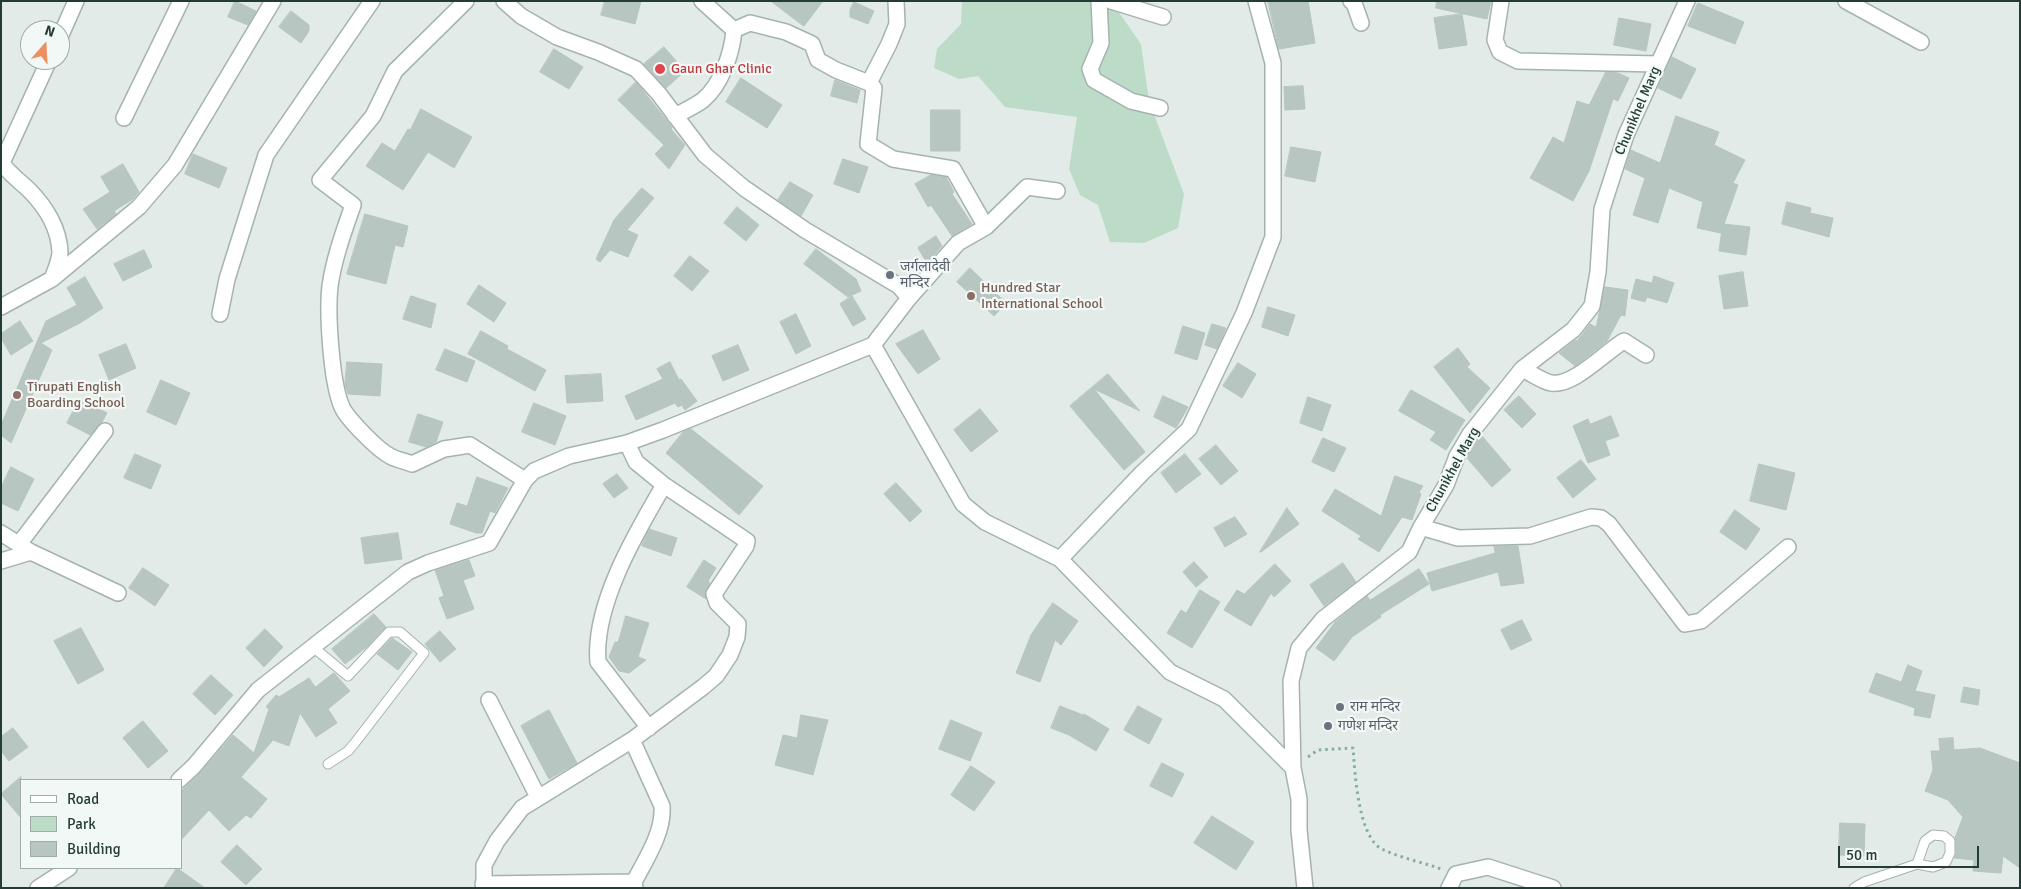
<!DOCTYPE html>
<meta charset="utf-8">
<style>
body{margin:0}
#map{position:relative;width:2021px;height:889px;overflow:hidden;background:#e2ebe8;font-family:Signika,sans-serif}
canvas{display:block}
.frame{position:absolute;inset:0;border:2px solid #233c37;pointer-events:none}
.legend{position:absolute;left:20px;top:779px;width:162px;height:90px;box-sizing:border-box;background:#f2f8f6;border:1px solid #9fadaa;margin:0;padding:6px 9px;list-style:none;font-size:15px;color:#233c37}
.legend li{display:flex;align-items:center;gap:10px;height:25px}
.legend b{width:25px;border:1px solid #9fadaa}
.north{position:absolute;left:20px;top:20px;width:50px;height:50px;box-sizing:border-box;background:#f2f8f6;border:1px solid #9fadaa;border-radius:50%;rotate:19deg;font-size:14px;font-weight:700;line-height:20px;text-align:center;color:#233c37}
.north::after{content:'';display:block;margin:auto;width:18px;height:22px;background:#eb9061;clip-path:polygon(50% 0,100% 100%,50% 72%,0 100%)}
.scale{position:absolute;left:1838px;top:846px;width:141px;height:22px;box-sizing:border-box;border:2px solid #233c37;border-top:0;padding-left:6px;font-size:15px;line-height:18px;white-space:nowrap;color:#233c37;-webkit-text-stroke:4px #f2f8f6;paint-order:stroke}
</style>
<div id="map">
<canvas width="2021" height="889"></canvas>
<div class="frame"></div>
<ul class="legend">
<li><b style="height:6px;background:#fff"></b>Road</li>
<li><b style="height:14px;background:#bcdcc8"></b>Park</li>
<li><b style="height:14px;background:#b8c6c1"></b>Building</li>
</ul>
<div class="north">N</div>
<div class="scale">50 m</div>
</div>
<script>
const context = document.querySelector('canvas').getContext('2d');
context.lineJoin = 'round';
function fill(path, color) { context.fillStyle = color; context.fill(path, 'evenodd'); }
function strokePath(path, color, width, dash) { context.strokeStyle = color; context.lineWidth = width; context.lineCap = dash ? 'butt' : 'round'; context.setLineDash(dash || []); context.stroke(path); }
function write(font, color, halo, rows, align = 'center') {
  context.font = font + ' Signika,"Noto Sans Devanagari",sans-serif'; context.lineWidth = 4.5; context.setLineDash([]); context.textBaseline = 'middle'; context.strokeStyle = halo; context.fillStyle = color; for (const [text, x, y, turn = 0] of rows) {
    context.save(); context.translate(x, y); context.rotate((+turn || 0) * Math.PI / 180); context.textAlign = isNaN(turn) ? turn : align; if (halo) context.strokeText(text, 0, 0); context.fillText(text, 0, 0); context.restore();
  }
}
const green = new Path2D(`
 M962 1H1111L1141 44 1149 101 1184 194 1178 228 1144 243 1110 242 1098 205 1080 195 1069 169 1077 117 1005 107 978 76 959 79 934 68 937 49 961 24Z`);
const building = new Path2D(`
 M235 1 256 11 248 25 228 17Z
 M605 1H641L635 24 601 15Z
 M771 1H823L804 26Z
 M1268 1H1308L1315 43 1279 49Z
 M1437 1H1491L1487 19 1436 8Z
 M854 2 874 11 868 24 850 17V10Z
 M1698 3 1744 22 1735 44 1688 26Z
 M291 11 309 25V31L301 43 279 27Z
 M1462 14 1467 45 1439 49 1434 18Z
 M1619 18 1651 24 1646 51 1614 45Z
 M664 47 685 71 666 88 644 64Z
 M554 49 583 67 569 89 540 72Z
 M1672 57 1696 69 1681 99 1658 88Z
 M1606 72 1618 73 1629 78 1618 101 1613 99 1589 171 1573 201 1530 178 1553 137 1564 143 1577 101 1589 105Z
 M741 78 782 105 767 128 726 102Z
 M835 80 860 90 857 103 831 96Z
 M636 82 672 127 671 129 685 145 669 169 655 154 664 145 618 100Z
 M1303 86 1305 109 1285 110 1284 87Z
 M421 109 472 137 454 168 428 152 403 190 366 166 382 143 395 151 408 129 410 130Z
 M931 110H960V151H931Z
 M1676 116 1719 132 1714 145 1745 160 1733 183 1738 185 1724 224 1750 227 1746 255 1719 251 1722 229 1721 233 1697 228 1703 202 1669 188 1658 223 1633 215 1645 178 1625 169 1631 150 1660 163Z
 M1291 147 1321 152 1315 182 1285 176Z
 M193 154 227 168 219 188 185 174Z
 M843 159 868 167 859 193 834 184Z
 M123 164 139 192 133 199 114 211 116 214 97 229 83 209 110 192 101 177Z
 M931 175 946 177 954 192 952 194 972 224 952 236 931 205 928 207 915 184Z
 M790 182 813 195 801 216 778 200Z
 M642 188 654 198 627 230 638 235 628 257 610 250 600 262 596 259 614 220Z
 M1787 202 1811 208 1810 213 1833 218 1829 237 1782 224Z
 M737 207 759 225 746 241 724 223Z
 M365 214 408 226 403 247 395 245 386 284 347 274Z
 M936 236 942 246 927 263 918 248Z
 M816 249 856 279 861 291 848 297 804 264Z
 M144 250 152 267 123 281 114 264Z
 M690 256 709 271 692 291 674 276Z
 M970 268 1006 303 994 316 957 282Z
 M1743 272 1748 306 1724 309 1719 276Z
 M1654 276 1674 283 1667 303 1647 297 1645 302 1631 298 1636 279 1652 283Z
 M85 277 103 308 80 323 41 343 52 350 11 443 1 435V425L46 321 77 305 67 288Z
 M479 285 506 303 494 322 467 304Z
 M1605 287 1628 290 1625 316 1621 315 1607 341 1575 366 1559 353 1576 340 1577 341 1590 324 1596 327Z
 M411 296 436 304 431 328 403 319Z
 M852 296 866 319 853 326 840 304Z
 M1268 307 1295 315 1288 336 1262 327Z
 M796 314 811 346 796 354 780 322Z
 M20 321 33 341 11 355 1 338V334Z
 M1212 324 1226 328 1217 349 1205 345Z
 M1183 326 1205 333 1197 360 1175 353Z
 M923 330 940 359 918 374 896 344Z
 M481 331 508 346 507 349 546 370 535 391 468 354Z
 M126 344 136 368 109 380 99 355Z
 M738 345 749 370 723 381 712 356Z
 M1458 348 1470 364 1467 367 1490 388 1470 413 1434 367Z
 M445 349 475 361 467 382 436 370Z
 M347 362 382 364 380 396 348 394 345 385Z
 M670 362 679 380 681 379 697 401 685 410 682 405 678 407 675 403 636 420 625 396 663 379 657 369Z
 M1238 363 1256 374 1242 398 1223 386Z
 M601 374 603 401 567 403 565 376Z
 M1108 374 1140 411 1094 389 1145 452 1124 470 1070 406Z
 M161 380 190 393 176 425 147 412Z
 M1411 390 1465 420 1446 450 1430 440 1436 432 1399 411Z
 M1163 396 1188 407 1176 428 1154 417Z
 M1519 396 1536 414 1522 428 1504 410Z
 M1308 397 1331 405 1322 431 1300 423Z
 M80 399 107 413 102 422 90 435 67 423Z
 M534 403 566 416 555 445 522 432Z
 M980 409 998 431 971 452 954 430Z
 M418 414 443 422 436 442 426 447 409 442Z
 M1611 416 1619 436 1605 441 1610 455 1588 463 1573 426 1588 419 1590 424Z
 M691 429 763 486 739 515 666 453 683 432Z
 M1482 436 1511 470 1492 487 1467 458 1477 440Z
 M1323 438 1346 448 1334 472 1312 462Z
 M1216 445 1238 471 1221 485 1199 459Z
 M135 454 161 465 151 489 124 478Z
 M1185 454 1201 474 1176 493 1161 473Z
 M1581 460 1596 479 1573 498 1557 478Z
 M1759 464 1795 473 1786 510 1750 501Z
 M11 467 34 479 18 511 1 503V488Z
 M617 474 628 488 614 498 603 484Z
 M1395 476 1423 486 1419 492 1421 494 1412 520 1402 517 1379 552 1358 539 1361 536 1322 511 1335 489 1381 516Z
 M477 477 508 488 495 513 490 511 482 533H476L450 524 457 503 467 506Z
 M896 483 922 511 910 522 884 494Z
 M1287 508 1299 524 1261 552H1260Z
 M1735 510 1760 529 1746 550 1720 532Z
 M1235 517 1247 534 1225 547 1214 528Z
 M649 529 677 538 671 556 642 546Z
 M398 533 402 559 365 564 361 538Z
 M1494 546H1518L1524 583 1501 586 1498 572 1432 591 1427 573 1495 553Z
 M469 560 475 576 463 580 474 609 447 619 439 598 444 596 435 570Z
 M704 560 716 568 708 581 710 583 705 592 706 599 687 587Z
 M1194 562 1208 577 1196 587 1183 572Z
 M1343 563 1356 582 1324 606 1310 585Z
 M1275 564 1291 581 1274 597 1271 593 1251 626 1224 610 1237 590 1244 594Z
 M143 568 169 585 155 606 129 588Z
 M1419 569 1429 584 1380 615 1381 617 1352 637 1334 661 1316 648 1335 622 1367 596 1370 600Z
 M1200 590 1220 602 1192 648 1167 633 1181 610 1186 613Z
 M1053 603 1078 621 1061 645 1055 640 1040 682 1016 673 1031 635Z
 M374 614 386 627 368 646 345 664 332 649Z
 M626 616 649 623 638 657 646 660 629 673 619 671 609 657 615 642H618Z
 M1522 620 1532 640 1511 650 1501 630Z
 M81 628 104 670 78 684 54 641Z
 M265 629 283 647 264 667 246 648Z
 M440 631 456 649 440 662 425 644Z
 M392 638 412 652 398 670 377 654Z
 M1908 665 1922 671 1915 691 1935 695 1930 718 1914 715 1915 708 1869 692 1876 673 1901 682Z
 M334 673 350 691 328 709 337 723 316 737 300 713 289 746 273 740 241 777 267 799 251 818 246 815 229 831 209 810 181 840V791L201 772 233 735 254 753 269 709 266 707 276 695 279 697 309 678 315 687Z
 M211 675 233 695 215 715 193 694Z
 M1964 687 1980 690 1978 705 1961 702Z
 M1060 706 1083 715 1084 714 1109 729 1096 751 1069 735 1051 728Z
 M1138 706 1162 719 1149 744 1124 730Z
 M549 710 577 763 549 779 521 726Z
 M801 715 828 720 813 775 775 765 783 735 797 738Z
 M951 720 982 733 970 761 939 749Z
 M143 721 168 751 148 768 123 738Z
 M13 728 28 747 9 761 1 751V737Z
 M1953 738 1954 750 1980 748 2020 763V868L2003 856 2001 873 1973 871 1974 860 1954 858 1956 853 1955 838 1963 817 1948 800 1925 791 1933 770 1931 751H1940L1939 739Z
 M1162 763 1184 774 1172 797 1150 786Z
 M971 766 995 782 974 811 951 795Z
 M21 777V818L1 794Z
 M1212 816 1254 842 1236 870 1194 843Z
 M1840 823 1865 824 1864 856 1839 855Z
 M237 845 262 869 246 885 221 862Z
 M177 868 205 888H164Z`);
const path = new Path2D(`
 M1308 757 1318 750 1353 748C1355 773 1358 837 1382 849 1400 858 1422 862 1441 869`);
const service = new Path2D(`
 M313 647 348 676 389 632H400L424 653 354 744 348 751 328 764
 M1933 835 1944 836 1950 841V853L1946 862 1933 867 1917 864 1925 841Z
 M1854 888 1864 882 1917 864`);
const minor = new Path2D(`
 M466 1 395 71 373 116 320 180 353 205C344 231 334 258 330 286 327 312 331 389 344 411 352 423 378 450 390 456 397 460 405 461 412 464L444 449 470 445 525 480
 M702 1 734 30 750 23 786 32 812 44 818 60 836 70 869 83 874 88 868 144 893 159 953 169 986 227
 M1099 1 1101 43 1090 69 1094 80 1131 101 1160 108
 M1111 1 1163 17
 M1351 1 1354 3 1361 23
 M1501 1 1495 40 1500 52 1518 61 1658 64
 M1846 1 1921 42
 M60 37 76 1
 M49 60 2 163C9 174 20 181 29 190 46 207 59 229 60 252 60 260 55 271 52 279
 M869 83 889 44 897 24 896 1
 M675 116C684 111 695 106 703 100 721 85 732 54 734 30
 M124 118 181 1
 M909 298 958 243 986 227 1027 187 1057 191
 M1 307 52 279 139 207 175 165 273 1
 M220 314 227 279 266 155 372 1
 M873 345 963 504 985 522 1060 559 1170 672 1224 699 1293 768
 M1522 369C1531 373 1542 381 1551 383 1573 387 1605 352 1624 341L1646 355
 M1421 527 1458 538 1530 536 1591 517 1601 518 1609 524 1685 624 1701 621 1788 547
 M1 533 31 552 118 593
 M19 544 105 431
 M1060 559 1142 473 1189 429 1244 313 1273 237V63L1256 1
 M1 561 31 552
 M489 700 538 797
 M649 728 598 662C593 605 636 533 664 485
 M632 740 662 806C664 832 646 859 634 882L635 888
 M179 780 194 766 258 690 408 572 428 563 489 543 525 480 534 471 569 456 627 443 663 430 873 345 909 298 899 286 805 230 744 188 705 155 659 94 636 69 598 52 557 37 521 16 504 1
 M483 884 634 882
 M38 888 69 868
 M484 888V865L497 841 522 808 632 740 703 687 716 676 730 655 737 637 738 624 717 603 714 594 746 546 747 541 664 485 636 462 627 443
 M1305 888 1299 830V799L1293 768 1291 681 1299 648 1323 619 1409 552 1421 527 1446 485 1457 456 1470 434 1522 369 1573 330 1592 306 1598 272 1602 209 1626 135 1687 1
 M1449 888 1456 874 1488 867 1553 888`);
const markers = [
 [660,69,6,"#e0444e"],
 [890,275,5,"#6b7280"],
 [971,296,5,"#8d6e63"],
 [17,395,5,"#8d6e63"],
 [1340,707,5,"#6b7280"],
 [1328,726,5,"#6b7280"]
];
const healthNames = [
 ["Gaun Ghar Clinic",671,69]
];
const streetNames = [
 ["Chunikhel Marg",1638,111,-67],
 ["Chunikhel Marg",1453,470,-61]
];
const worshipNames = [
 ["जर्गलादेवी",900,267],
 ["मन्दिर",900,283],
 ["राम मन्दिर",1350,707],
 ["गणेश मन्दिर",1338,726]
];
const educationNames = [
 ["Hundred Star",981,288],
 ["International School",981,304],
 ["Tirupati English",27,387],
 ["Boarding School",27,403]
];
fill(green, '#bcdcc8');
fill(building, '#b8c6c1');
strokePath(building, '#b5c5c0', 1);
strokePath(service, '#a5b3af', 11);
strokePath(minor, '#a5b3af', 18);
strokePath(path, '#84ada4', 3, [2.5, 4]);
strokePath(service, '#fff', 9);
strokePath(minor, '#fff', 15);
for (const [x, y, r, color] of markers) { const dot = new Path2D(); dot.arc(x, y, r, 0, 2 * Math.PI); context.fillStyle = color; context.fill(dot); strokePath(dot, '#f2f8f6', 2); }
write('14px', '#be3a42', '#f2f8f6', healthNames, 'left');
write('14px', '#233c37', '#f2f8f6', streetNames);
write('14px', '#5b616d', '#f2f8f6', worshipNames, 'left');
write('14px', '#785e54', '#f2f8f6', educationNames, 'left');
</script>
